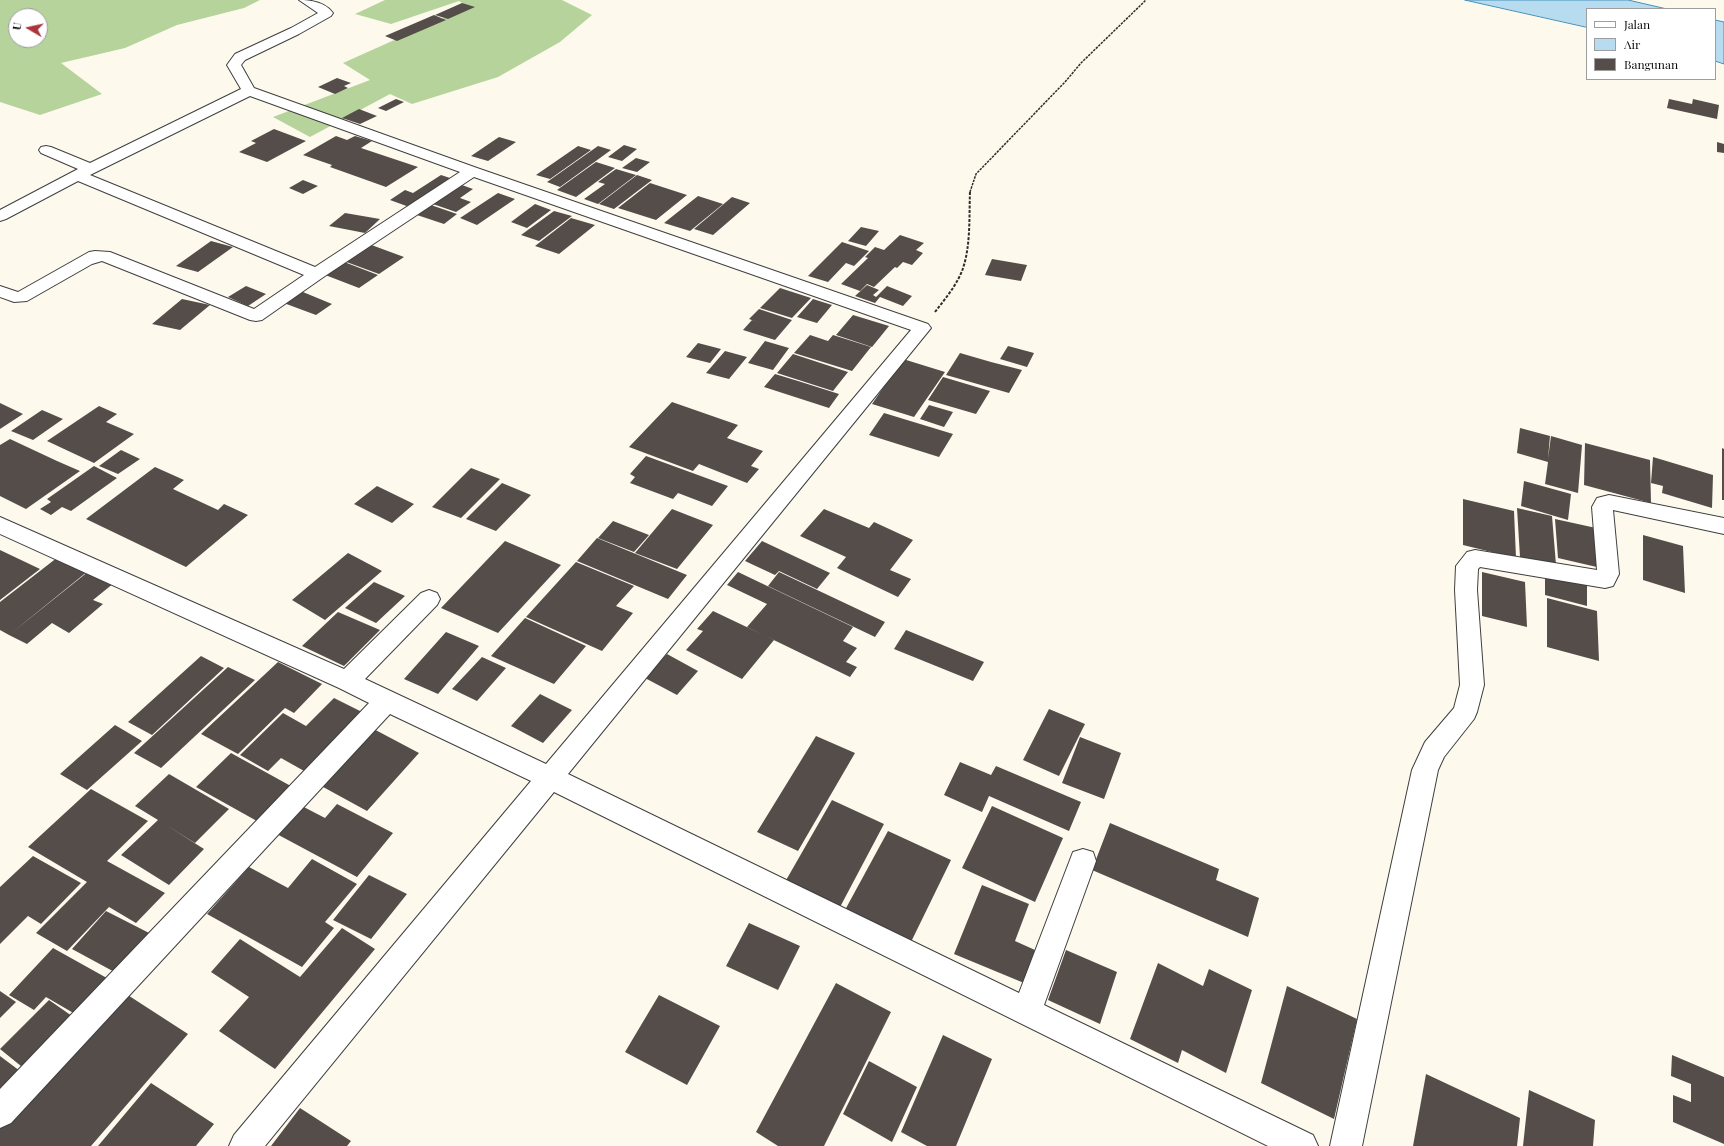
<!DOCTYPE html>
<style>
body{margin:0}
#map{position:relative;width:1724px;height:1146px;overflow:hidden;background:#fdfaed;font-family:"Playfair Display",serif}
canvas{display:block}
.legend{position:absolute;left:1586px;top:8px;width:130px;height:72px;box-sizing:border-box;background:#fff;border:1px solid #9e9e9e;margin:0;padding:5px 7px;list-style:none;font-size:12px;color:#0c0c0c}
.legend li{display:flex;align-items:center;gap:8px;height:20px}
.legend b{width:20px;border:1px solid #9e9e9e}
.north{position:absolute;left:8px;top:8px;width:40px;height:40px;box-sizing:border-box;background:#fff;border:1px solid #9e9e9e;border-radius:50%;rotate:279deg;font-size:11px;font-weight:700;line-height:16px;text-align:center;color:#0c0c0c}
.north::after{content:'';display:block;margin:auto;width:14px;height:18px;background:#ad343c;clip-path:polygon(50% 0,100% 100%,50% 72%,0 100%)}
</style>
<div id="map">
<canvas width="1724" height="1146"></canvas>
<ul class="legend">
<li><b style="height:5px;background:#fff"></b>Jalan</li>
<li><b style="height:11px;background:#b7dcef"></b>Air</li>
<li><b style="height:11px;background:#544d4a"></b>Bangunan</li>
</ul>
<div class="north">U</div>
</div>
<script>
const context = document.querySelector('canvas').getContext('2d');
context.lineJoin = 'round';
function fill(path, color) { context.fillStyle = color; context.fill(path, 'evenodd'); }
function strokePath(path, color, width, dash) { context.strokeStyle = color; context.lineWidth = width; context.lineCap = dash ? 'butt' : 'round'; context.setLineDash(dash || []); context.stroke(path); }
const forest = new Path2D(`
 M0 0H260L244 8 177 25 125 48 61 63 102 94 40 115 0 102ZM16 16H40V40H16Z
 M385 0H562L592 15 560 42 498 77 412 104 390 94 310 137 273 117 370 80 343 63 468 7 459 1 391 24 355 14Z`);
const water = new Path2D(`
 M1465 0H1628L1667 9H1587V27Z
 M1715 20 1724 22V64L1715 61Z`);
const building = new Path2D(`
 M462 3 475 7 448 19 435 15Z
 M434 15 446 20 397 41 385 36Z
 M337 78 351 83 344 86 348 88 335 94 318 87Z
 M396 99 404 102 386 111 378 108Z
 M1669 99 1692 104 1693 99 1719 105 1717 119 1667 108Z
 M359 109 377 116 360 124 342 118Z
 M274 129 306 141 267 162 239 152 256 143 251 141Z
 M336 136 347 140 355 136 372 141 361 148 418 167 386 187 330 167 332 165 303 155Z
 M499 137 516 142 488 161 471 156Z
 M1717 142 1724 144V153L1717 152Z
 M624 145 637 149 622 161 608 157Z
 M578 146 591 150 550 179 536 175Z
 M598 146 611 150 560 187 547 182Z
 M636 158 650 162 637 172 622 168Z
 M596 162 615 168 576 197 557 190Z
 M616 169 636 175 598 204 584 199 605 184 598 182Z
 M441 175 453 179 412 208 390 200 405 190 413 193Z
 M637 175 652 180 614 209 599 204Z
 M303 180 318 186 303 194 289 188Z
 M650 183 687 195 656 220 618 208Z
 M459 184 473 189 460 198 471 202 456 212 430 203Z
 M498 193 515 199 477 225 460 218Z
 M698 196 723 204 690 231 664 223Z
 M732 197 750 203 713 235 694 229Z
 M428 204 457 214 444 224 414 214Z
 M535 204 551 210 527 228 511 222Z
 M554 211 572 216 539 241 521 235Z
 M345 213 380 219 365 233 329 226Z
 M571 218 595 225 559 254 535 246Z
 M861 227 879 231 866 246 848 241Z
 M900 235 924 243 916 250 923 253 912 265 903 262 897 268 895 267 874 287 867 284 860 291 841 284 868 258 865 257 875 247 884 250Z
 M211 241 233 247 198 272 176 266Z
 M842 242 869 251 854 266 846 263 828 282 808 276Z
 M366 243 404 257 379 274 341 260Z
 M992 259 1027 265 1021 281 985 275Z
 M339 260 378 275 359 288 320 273Z
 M867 285 879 290 873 295 876 297 887 286 912 296 903 306 880 297 875 303 855 296Z
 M246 286 266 294 248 306 228 297Z
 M780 288 811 298 792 318 760 308Z
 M298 290 332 304 316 315 281 302Z
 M182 299 210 305 180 330 152 324Z
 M813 299 832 305 817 323 797 317Z
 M759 309 792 320 775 340 743 330 752 320 769 326 749 319Z
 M853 315 889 326 872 347 836 335Z
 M810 335 828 341 833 335 871 347 852 371 794 353Z
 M765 341 789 348 773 370 748 363Z
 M698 343 721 349 710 363 686 357Z
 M1008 346 1034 353 1027 367 1000 359Z
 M725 351 747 357 729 379 706 373Z
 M960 353 991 362 1022 370 1009 393 946 375Z
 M793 354 848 372 833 391 777 373Z
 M903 359 945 372 914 417 872 404Z
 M775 374 798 381 839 394 829 408 764 387Z
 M943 377 990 391 976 414 928 400Z
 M672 402 738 425 727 438 763 451 751 466 759 469 747 483 699 464 693 471 629 447Z
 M0 403 23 414 0 429Z
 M929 405 953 412 944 427 920 419Z
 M99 406 117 414 106 422 134 434 94 463 47 441Z
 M42 410 63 419 33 440 11 431Z
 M884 413 953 434 939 457 869 435Z
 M1520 428 1550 436 1548 459 1551 436 1582 445 1578 493 1545 484 1548 462 1517 453Z
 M10 439 57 461 80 471 26 509 0 496V445Z
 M1585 443 1650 460 1651 503 1584 485Z
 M1722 448 1724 449V500H1722Z
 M121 450 140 459 118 474 99 466Z
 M646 456 728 486 712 506 678 493 673 499 630 483 635 477 630 474Z
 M1653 457 1713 475 1712 508 1662 493 1663 486 1651 483Z
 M94 466 117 478 71 511 62 507 51 515 40 509 51 502 47 499Z
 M155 467 184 480 173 489 218 510 224 504 248 515 186 567 86 519Z
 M471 468 500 479 461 518 432 507Z
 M1524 481 1571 494 1568 520 1521 506Z
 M502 483 531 495 496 531 466 519Z
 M377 486 414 504 392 523 354 504Z
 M1463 499 1514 511 1516 558 1463 545Z
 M1517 508 1552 516 1556 565 1520 557Z
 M672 509 713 525 677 569 635 553Z
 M824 509 869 528 874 522 913 540 890 570 911 579 898 597 837 568 846 557 800 536Z
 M1555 519 1596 528 1601 568 1558 558Z
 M613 521 649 535 634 552 598 538Z
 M1643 535 1683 546 1685 593 1643 580Z
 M597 538 687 575 668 599 577 561Z
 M505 541 561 565 498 633 441 608Z
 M762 541 830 573 817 589 779 571 775 575 745 561Z
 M0 550 40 569 0 600Z
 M348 553 382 571 325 620 292 600Z
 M58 557 88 571 9 635 0 630V602Z
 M576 562 634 586 616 606 633 613 602 651 526 617Z
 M89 571 114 583 93 600 103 604 69 633 52 623 27 644 9 635Z
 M738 572 853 627 843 641 857 648 846 662 857 667 850 677 747 627 767 604 727 585Z
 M779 572 885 622 875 637 768 586Z
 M1482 572 1525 582 1527 627 1482 616Z
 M1545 575 1587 585V606L1545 595Z
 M374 582 405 596 376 623 345 608Z
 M1547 598 1597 611 1599 661 1547 647Z
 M713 611 774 640 742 679 686 650 703 631 697 629Z
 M338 612 380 630 344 666 302 646Z
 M525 618 586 646 554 684 491 656Z
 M906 630 984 662 973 681 894 649Z
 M446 632 479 646 438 694 404 679Z
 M667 654 698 671 677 695 645 678Z
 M201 656 224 668 152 735 128 722Z
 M482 657 506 668 477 701 452 689Z
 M278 662 322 684 294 713 285 708 238 754 201 734Z
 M228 667 255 680 161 768 134 753Z
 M540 694 572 710 543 743 511 726Z
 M334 698 370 716 313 776 281 758 268 771 240 755 283 713 306 726Z
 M1049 709 1085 724 1059 776 1023 760Z
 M115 725 142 741 87 790 60 774Z
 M368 726 419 753 367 811 314 782Z
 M816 736 855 753 798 851 757 832Z
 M1080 737 1121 753 1104 799 1062 783Z
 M231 753 298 790 264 825 196 787Z
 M960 762 991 775 996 766 1081 802 1069 831 989 796 982 812 944 795Z
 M169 774 229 809 195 843 166 825 204 849 169 885 121 855 158 820 135 806Z
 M91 789 148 821 107 861 165 893 136 923 109 907 67 951 36 933 87 882 28 847Z
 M832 800 884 824 839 909 785 882Z
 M298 804 325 818 337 804 393 833 357 877 273 832Z
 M992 806 1063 838 1035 902 962 868Z
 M1110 823 1219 869 1216 880 1259 898 1248 937 1092 870Z
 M888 831 951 860 911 942 845 910Z
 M33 856 81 883 41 924 28 916 0 944V887Z
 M312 859 357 884 325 922 334 928 302 967 207 914 249 867 288 888Z
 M369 875 407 894 371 939 333 920Z
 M982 885 1029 904 1015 941 1035 950 1024 983 954 954Z
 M106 911 155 936 120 975 72 949Z
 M749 923 800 946 778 990 726 966Z
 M342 928 375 949 275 1069 219 1031 249 997 211 972 240 939 300 977Z
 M53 948 114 982 82 1018 46 997 34 1010 9 995Z
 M1066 950 1117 972 1100 1024 1048 1000Z
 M1158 963 1203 986 1209 969 1252 990 1226 1073 1182 1050 1178 1063 1130 1039Z
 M836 983 891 1012 824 1146H778L756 1132Z
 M1287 986 1357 1019 1334 1119 1261 1083Z
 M120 990 188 1034 91 1146H0V1120Z
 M0 991 16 1002 0 1018Z
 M659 995 720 1026 687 1085 625 1052Z
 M49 1000 82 1023 32 1075 0 1049Z
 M943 1035 992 1059 956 1146H927L901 1132Z
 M1672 1055 1724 1077V1144L1673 1122V1095L1691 1102V1084L1671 1076Z
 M0 1056 20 1071 0 1092Z
 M869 1061 917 1087 892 1142 843 1114Z
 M1426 1074 1520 1118 1517 1146H1413Z
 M151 1083 214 1124 196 1146H98Z
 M1529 1090 1595 1120 1593 1146H1523Z
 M300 1108 351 1141 347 1146H271Z`);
const pathFar1 = new Path2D(`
 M970 192 976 174 1065 82 1081 63 1146 0`);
const path = new Path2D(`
 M935 312C945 299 956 286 962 271 971 247 969 217 970 191`);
const minor = new Path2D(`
 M299 0C311 0 325 2 333 13L331 16 299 34 245 60 241 65 254 88 477 168 928 324 931 328 568 774 1019 993 1073 852 1083 849 1093 852 1096 861 1044 1005 1313 1135 1318 1146H1268L554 792 265 1146H229L234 1135 531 781 390 714 11 1123 0 1128V1089L369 703 339 688 0 534V517L344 669 421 593 429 590 437 593 440 599 437 605 365 679 546 764 911 330 474 177 322 278 262 320 256 321 250 320 102 261 92 264 27 301 14 302 0 297V286L18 292 89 252 95 251 110 252 254 309 304 275 78 181 6 219 0 221V210L78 169 41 153 39 150 41 147 46 146 51 147 90 163 241 89 227 65 235 54 291 28 318 13ZM250 96 460 172 315 267 90 175Z
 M1609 495 1724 518V534L1613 510 1619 574 1613 586 1605 588 1480 567 1478 569 1477 590 1484 685 1477 712 1474 719 1444 757 1438 770 1362 1146H1330L1412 770 1425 742 1454 708 1460 685 1455 590 1456 566 1467 552 1475 550 1597 570 1592 507 1597 498Z`);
fill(forest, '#b6d39c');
fill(water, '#b7dcef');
strokePath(water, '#4691be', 1);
fill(building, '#544d4a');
strokePath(minor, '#3f3f3f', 2);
strokePath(pathFar1, '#2e2e2e', 1.5, [2.5, 1]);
strokePath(path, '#2e2e2e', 2, [3, 1.5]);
fill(minor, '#fff');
</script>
